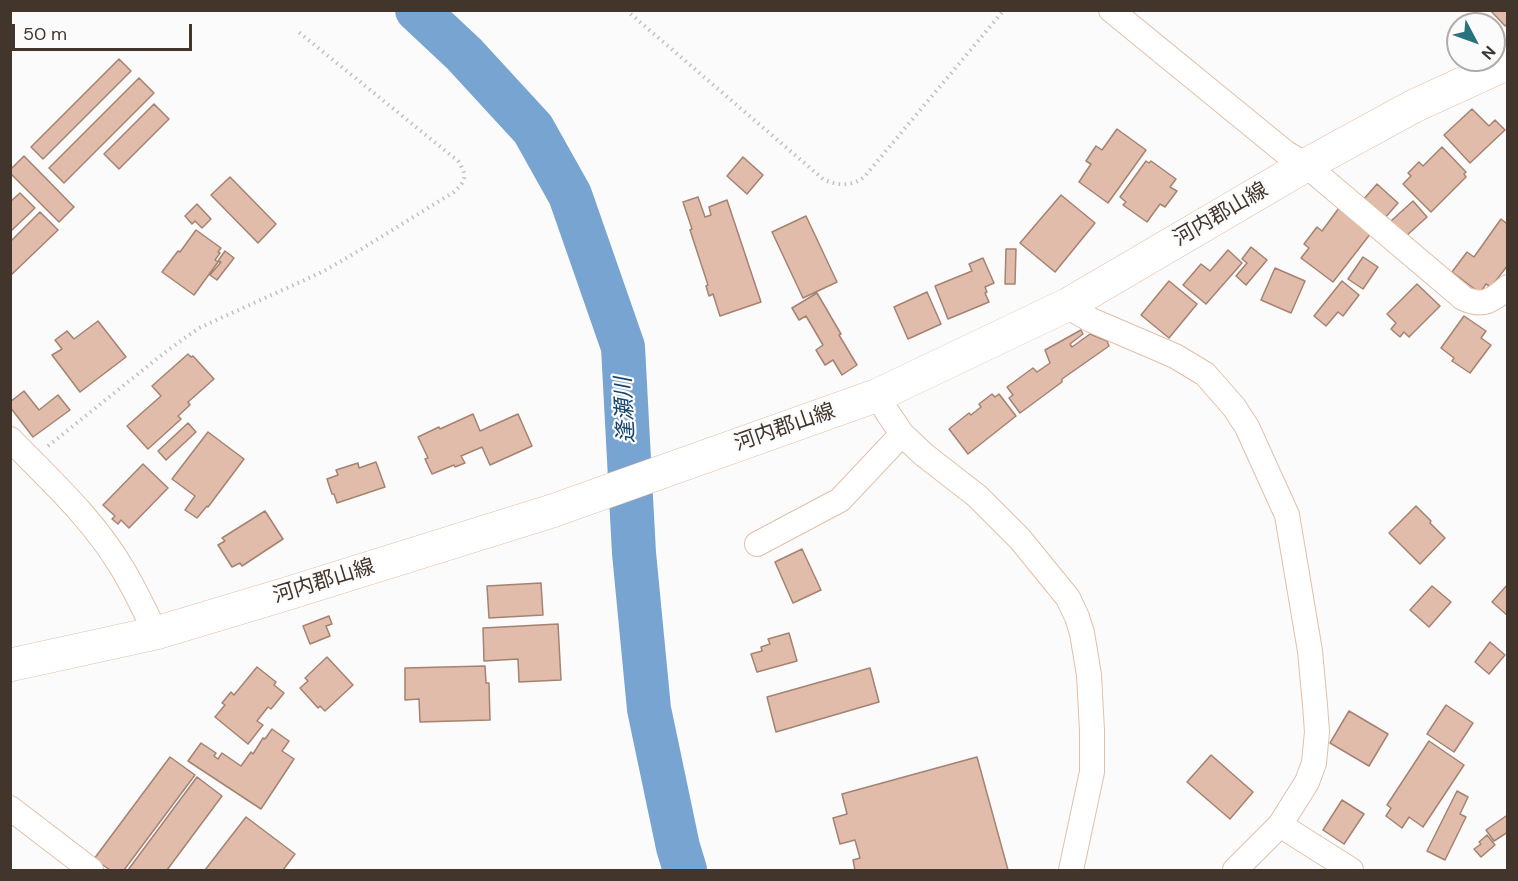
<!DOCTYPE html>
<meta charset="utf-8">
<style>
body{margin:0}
#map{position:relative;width:1518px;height:881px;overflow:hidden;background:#fbfbfb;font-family:"DM Sans",sans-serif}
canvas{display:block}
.frame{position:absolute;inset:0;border:12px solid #42352b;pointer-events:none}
.north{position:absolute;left:1446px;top:12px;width:60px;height:60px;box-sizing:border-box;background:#fbfbfb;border:2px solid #b1aca8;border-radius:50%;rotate:131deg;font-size:16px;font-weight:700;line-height:24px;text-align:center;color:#42352b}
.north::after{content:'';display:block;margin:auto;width:21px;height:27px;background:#2a737c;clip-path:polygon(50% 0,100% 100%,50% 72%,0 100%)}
.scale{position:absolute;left:12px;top:24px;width:180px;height:27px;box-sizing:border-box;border:3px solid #42352b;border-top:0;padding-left:8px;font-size:18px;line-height:21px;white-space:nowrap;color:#42352b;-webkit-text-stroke:4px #fbfbfb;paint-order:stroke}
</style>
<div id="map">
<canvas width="1518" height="881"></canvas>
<div class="frame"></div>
<div class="north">N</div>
<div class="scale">50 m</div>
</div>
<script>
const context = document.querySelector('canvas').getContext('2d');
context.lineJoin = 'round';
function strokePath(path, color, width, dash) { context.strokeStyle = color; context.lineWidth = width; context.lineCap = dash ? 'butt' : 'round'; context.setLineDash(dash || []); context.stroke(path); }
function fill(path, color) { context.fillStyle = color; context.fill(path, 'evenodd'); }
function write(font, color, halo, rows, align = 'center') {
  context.font = font + ' "DM Sans","Noto Sans JP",sans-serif'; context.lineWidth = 4.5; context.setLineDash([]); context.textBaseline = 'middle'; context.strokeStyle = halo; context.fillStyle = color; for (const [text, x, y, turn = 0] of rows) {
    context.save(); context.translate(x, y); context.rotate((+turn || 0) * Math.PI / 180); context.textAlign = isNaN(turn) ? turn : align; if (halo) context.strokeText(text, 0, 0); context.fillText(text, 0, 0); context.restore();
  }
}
const river = new Path2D(`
 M417 10 464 54 533 129 570 195 623 347 634 553 649 709 678 847 685 870`);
const building = new Path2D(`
 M1490 10H1508V23L1505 26Z
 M119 59 131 71 43 159 31 147Z
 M139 78 154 93 64 183 49 168Z
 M154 104 169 119 119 169 104 154Z
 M1472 109 1489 126 1495 120 1505 130 1470 163 1444 135Z
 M1117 129 1146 150 1108 203 1079 182 1091 164 1086 161 1096 146 1102 150Z
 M1442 147 1466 172 1464 174 1466 177 1431 212 1403 184 1411 176 1408 173 1419 162 1423 166Z
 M24 156 74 207 59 222 10 173V170Z
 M743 157 763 175 747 194 727 176Z
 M1146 161 1149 163 1151 161 1176 179 1170 187 1177 191 1165 207 1160 204 1147 222 1123 205 1126 202 1120 197Z
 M230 177 276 224 258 243 211 195Z
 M1377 184 1398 203 1384 219 1363 200Z
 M20 193 35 208 10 232V202Z
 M1061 195 1095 223 1055 272 1020 243Z
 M698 197 705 217 711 215 709 207 727 200 761 302 720 316 713 294 709 296 706 286 708 285 690 230 692 229 683 202Z
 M1413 201 1427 217 1405 237 1391 221Z
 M197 204 211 219 202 228 195 221 192 224 185 216Z
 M1339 208 1371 233 1333 282 1301 258 1309 248 1304 244 1317 227 1322 231Z
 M40 212 58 230 10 276V242Z
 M806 216 837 282 803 298 772 232Z
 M1501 219 1506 223 1508 221V265L1491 287 1486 284 1480 293 1452 272 1467 252 1474 257Z
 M196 230 221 248 218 252 220 253 215 260 218 262 194 295 162 272 178 251 180 252Z
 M1251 247 1267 260 1246 285 1236 276 1247 263 1242 259Z
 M1006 249H1016L1015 284H1005Z
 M1228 250 1242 263 1206 304 1183 285 1201 264 1210 271Z
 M225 251 234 258 217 280 210 275 221 262 218 261Z
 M1363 257 1378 267 1363 289 1348 279Z
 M983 258 994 283 985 287 987 292 985 293 989 302 948 319 935 286 972 271 969 264Z
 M1275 268 1305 281 1291 313 1261 300Z
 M1169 281 1197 304 1169 338 1141 315Z
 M1342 281 1359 295 1343 316 1338 312 1326 326 1314 316Z
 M1417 284 1440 306 1409 337 1404 332 1400 337 1391 329 1396 323 1387 314Z
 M927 292 941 324 908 339 894 307Z
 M817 293 841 334 839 335 857 365 842 375 833 360 825 365 816 350 823 345 806 316 799 320 792 308Z
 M1464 316 1486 331 1481 338 1491 345 1470 373 1452 361 1454 358 1441 348Z
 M98 321 126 357 80 392 52 355 62 349 55 340 67 331 74 339Z
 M1081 330 1083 334 1070 344 1072 347 1090 334 1107 341 1109 346 1062 379V382L1020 413 1009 398 1013 395 1007 387 1033 368 1037 372 1050 363 1045 350Z
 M188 354 191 357 193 356 214 379 188 402 190 405 178 416 181 419 180 420 148 449 127 426 161 396 152 386Z
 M24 391 39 410 58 395 70 410 33 437 10 407V402Z
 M992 394 995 397 999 394 1016 416 968 454 949 429 969 413 971 415 981 407 979 404Z
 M473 414 480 431 518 414 532 446 490 465 482 447 461 456 465 463 455 467 454 465 432 474 425 459 428 458 418 437 439 427 440 429Z
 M188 423 196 432 166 460 158 451Z
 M208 432 244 459 208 507 207 506 197 518 185 510 195 496 172 479Z
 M376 462 385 487 337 503 334 494H332L327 479 338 475 336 470 358 463 359 468Z
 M143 464 168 488 129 528 121 520 118 524 112 519 115 516 103 505Z
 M1416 506 1431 521 1430 523 1445 538 1420 564 1389 533Z
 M265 511 283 539 242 566 240 563 232 567 218 545 225 541 222 538Z
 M802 549 821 590 793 603 775 562Z
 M541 583 543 615 489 618 487 586Z
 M1508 584V616L1492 602Z
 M1432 586 1451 602 1429 627 1410 610Z
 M329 616 332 624 326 626 330 636 310 644 303 626Z
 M558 624 561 680 519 682 518 659 484 661 483 628Z
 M789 633 797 661 757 672 751 654 762 651 761 647 770 644 768 639Z
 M1490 642 1505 655 1489 674 1475 662Z
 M327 657 353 685 325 711 320 706 318 708 300 688 308 681 305 678Z
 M485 666 486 683H489L490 720 420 722 419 699 405 700V668Z
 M257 667 276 682 274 685 284 693 271 709 268 707 257 721 263 725 248 744 215 717 225 705 222 703 231 692 234 695Z
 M870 668 879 702 776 732 767 697Z
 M1446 705 1473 723 1454 752 1427 734Z
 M1349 711 1388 734 1369 766 1330 743Z
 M272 729 289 741 282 751 294 759 261 809 188 761 201 743 216 753 214 756 218 759 222 753 241 766 251 752 253 754 263 738 265 739Z
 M1429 741 1464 765 1423 827 1409 817 1402 828 1386 816 1391 808 1387 805Z
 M1211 755 1253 792 1230 819 1187 782Z
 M170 757 195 775 124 870H110L94 859Z
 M977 757 1008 870H855L853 860 860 858 855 840 840 844 833 818 847 814 842 794Z
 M197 777 222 796 167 870H128Z
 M1457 791 1468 797 1460 814 1466 817 1445 860 1427 851Z
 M1342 800 1364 814 1344 844 1323 830Z
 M1506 816 1508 818V832L1494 841 1486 830Z
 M246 817 295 854 283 870H205Z
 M1487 835 1495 845 1481 857 1474 849 1481 844 1479 842Z`);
const path = new Path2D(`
 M626 10 823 179C837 186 853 187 865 176L1004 10
 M48 446 168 350 199 328 322 272 350 256 454 192C467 180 467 175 458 161L296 30`);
const street = new Path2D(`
 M1111 10 1286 153 1306 165 1463 298C1483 308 1493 300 1508 287
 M1069 304 1077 312 1091 320 1175 356 1205 374 1234 407 1247 427 1287 515 1310 651 1315 705 1317 732 1314 763 1307 782 1280 825 1235 870
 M878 395 887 412 902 434 923 454 977 496 1020 539 1068 598 1077 617 1082 633 1089 675 1092 731V772L1071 870
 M10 439C50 480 93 519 122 568 135 589 145 612 156 633
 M757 544 840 500 902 434
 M10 808 91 870
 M1280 825 1351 870`);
const secondary = new Path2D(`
 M10 665 156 633 286 594 552 511 878 395 1069 304 1306 165 1414 106 1508 63`);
const streetNames = [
 ["河内郡山線",1221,215,-30],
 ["河内郡山線",785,428,-19],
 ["河内郡山線",324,582,-17]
];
const waterNames = [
 ["逢瀬川",626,410,-93]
];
strokePath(river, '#77a4d1', 44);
fill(building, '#e1bcaa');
strokePath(building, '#a58271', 1.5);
strokePath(street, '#e1c0a8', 26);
strokePath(secondary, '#e1c0a8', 34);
strokePath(path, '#c3bfbc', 4, [1.5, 4.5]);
strokePath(street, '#fff', 24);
strokePath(secondary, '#fff', 33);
write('21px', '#42352b', '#fbfbfb', streetNames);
write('italic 22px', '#12446f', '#fbfbfb', waterNames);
</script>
